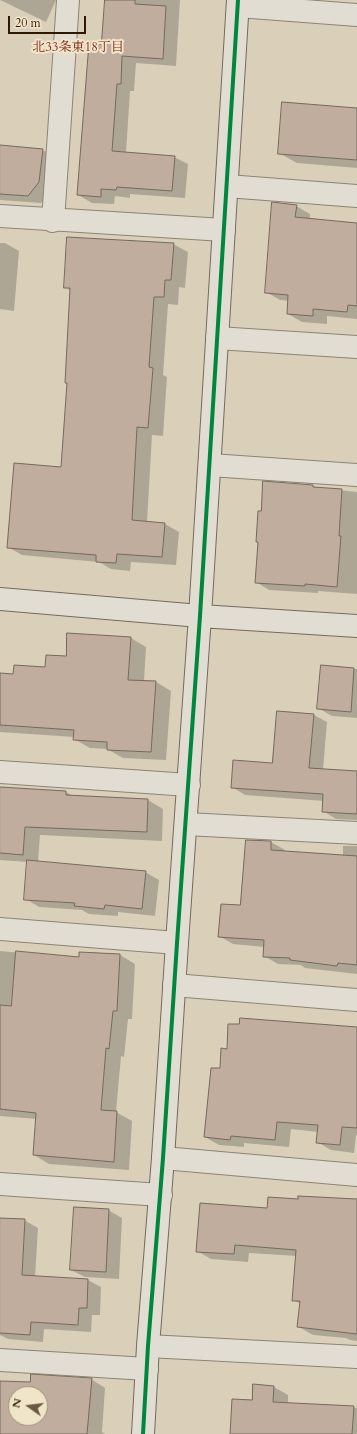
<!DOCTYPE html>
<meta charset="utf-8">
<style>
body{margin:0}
#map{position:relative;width:357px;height:1434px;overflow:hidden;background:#dad0ba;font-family:Cardo,serif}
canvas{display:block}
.north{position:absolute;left:8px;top:1386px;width:40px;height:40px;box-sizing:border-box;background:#f0e4c9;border:1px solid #a29279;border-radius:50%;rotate:284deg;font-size:11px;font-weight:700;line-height:16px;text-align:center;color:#2e1800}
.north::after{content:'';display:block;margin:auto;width:14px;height:18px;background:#6a5841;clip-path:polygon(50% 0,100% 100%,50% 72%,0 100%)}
.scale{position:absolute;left:8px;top:16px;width:78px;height:18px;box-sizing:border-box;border:2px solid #2e1800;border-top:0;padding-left:5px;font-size:12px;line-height:14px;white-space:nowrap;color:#2e1800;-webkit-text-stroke:3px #f0e4c9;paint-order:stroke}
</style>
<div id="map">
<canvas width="357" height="1434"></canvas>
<div class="north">N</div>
<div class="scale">20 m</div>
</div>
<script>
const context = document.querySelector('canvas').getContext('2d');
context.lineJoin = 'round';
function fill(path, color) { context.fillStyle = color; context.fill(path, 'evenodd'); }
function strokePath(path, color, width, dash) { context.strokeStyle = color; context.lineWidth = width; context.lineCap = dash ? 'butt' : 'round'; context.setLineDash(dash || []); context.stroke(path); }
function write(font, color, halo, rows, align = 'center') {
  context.font = font + ' Cardo,"Noto Serif JP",serif'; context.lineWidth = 4; context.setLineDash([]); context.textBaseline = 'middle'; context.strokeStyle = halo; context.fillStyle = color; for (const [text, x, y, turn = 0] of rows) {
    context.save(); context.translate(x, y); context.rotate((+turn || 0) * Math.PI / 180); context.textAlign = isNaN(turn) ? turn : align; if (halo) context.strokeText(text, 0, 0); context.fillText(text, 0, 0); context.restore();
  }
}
const shadow = new Path2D(`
 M0 0H56L46 22Z
 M106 0H180L176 66 136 63 134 91H130L126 153 174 157 188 164 185 198 130 194V198L115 196 114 204 92 203 78 195 102 45Z
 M357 109V168L297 163 279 153Z
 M0 146 42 150 56 157 53 190 41 203 0 200Z
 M296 206 310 214V220L357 224V319L327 316V324L302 322 288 314 289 301 280 300 266 292Z
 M0 243H5L19 251 14 311 0 309Z
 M173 244 188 252 185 288 179 287 178 305 168 304 163 375 167 377 163 436 152 435 147 522 165 524 179 532 176 565 131 562 130 571 111 569 99 562 22 555 8 547 62 468 68 383H66L71 291 65 287Z
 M264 482 313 486 318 488 357 492V594L318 591V593L269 590 256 582Z
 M131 638 146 647 144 682H156L171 691 166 760 123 758 107 749 90 748 74 739V737L0 732V674L14 675 46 668 67 657Z
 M322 667 357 669V718L332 716 318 708Z
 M314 715 327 722 323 770 357 772V820L336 819 323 811 324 801 245 795 232 787 273 764Z
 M0 788 66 792 75 797 148 800 163 809 162 841 40 835 38 862 145 872 159 880 155 916 118 912V916L89 914 82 910 39 907 26 899 28 862 0 860Z
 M247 841 271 842 285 850V852L343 856V846H357V974L305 968 301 965 278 964 264 956V947L233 944 219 936 240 906Z
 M0 951 80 958V953L120 955 135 964 132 1019H128L124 1057 121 1056 116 1112 132 1121 129 1170 49 1164 34 1155 37 1119 0 1116Z
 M357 1028V1135H356L354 1153 331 1150 317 1142 318 1132 291 1129 289 1147 244 1143V1147L219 1145 205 1137 221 1069 228 1050Z
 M299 1200H357V1341L350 1340 346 1338 313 1335 299 1327 301 1304 293 1300 297 1256 249 1253 248 1262 211 1259 197 1251 268 1210Z
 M108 1210 122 1218 119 1279 85 1277 71 1270Z
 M0 1219 24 1220 38 1228 35 1277 88 1280 101 1287 100 1315H92L91 1332 44 1329 43 1342 8 1339 0 1335Z
 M91 1379 105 1388 102 1432 105 1434H0V1382L31 1384ZM16 1394H40V1418H16Z
 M254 1385 274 1387 288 1395V1404L357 1408V1434H230L253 1401Z`);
const building = new Path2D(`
 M105 0H135V4L166 6 163 59 122 56 121 84H117L112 151 175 156 172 191 117 187 116 190 101 189V197L77 195 89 43 101 44Z
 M282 102 357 108V160L278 154Z
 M0 145 43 149 39 182 28 196 0 194Z
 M272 202 297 205 295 217 357 223V306L348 305 347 312 313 309V316L287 314 288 295 265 293Z
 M67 237 174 243 171 280H165L164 297H154L149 367 153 368 148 428 137 427 132 520 165 523 162 557 117 554 116 563 96 562V555L7 548 14 463 61 467 67 383H65L70 288H64Z
 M263 481 313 485V487L342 489 339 536H341L337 587 305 584V586L255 583 258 542H256L258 511H261Z
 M67 633 131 637 128 680 156 681 151 752 107 750V742L73 740 74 730 0 725V673L13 674 14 665 45 667 46 655 66 656Z
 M321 665 354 668 351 712 317 709Z
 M277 711 314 714 309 768 357 771V814L322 812 323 794 231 788 233 760 272 763Z
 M0 787 66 791V795L148 799 147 832 25 827 23 855 0 853Z
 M246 840 271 841V850L357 856V965L338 963 337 966 290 960V958L263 957 264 940 218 937 221 904 240 905Z
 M27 860 146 871 142 909 105 905 104 909 74 906 75 903 24 900Z
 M16 951 79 957V952L120 954 117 1011H113L109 1049 106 1048 101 1110 117 1111 114 1162 33 1155 36 1113 0 1109V1005L11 1006Z
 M240 1018 357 1027V1128L342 1127 340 1145 316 1143 318 1125 277 1122 275 1140 231 1136 230 1140 204 1137 211 1068H220L221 1048 227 1049 228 1024H239Z
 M298 1196 357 1199V1334L297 1327 300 1301H292L296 1250 235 1245 234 1254 196 1252 200 1203 267 1208 268 1197 298 1199Z
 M74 1207 109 1209 106 1272 70 1270Z
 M0 1218 25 1219 22 1275 88 1279 87 1308H79L78 1325 31 1322 30 1335 0 1333Z
 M31 1374 92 1378 87 1434H0V1381L30 1382ZM16 1394H40V1418H16Z
 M253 1384 274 1386 273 1402 354 1406 352 1434H230L232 1399 252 1400Z`);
const street = new Path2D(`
 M238 6 357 15
 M227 186 357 196
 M0 216 224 230
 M53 221 68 0
 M217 338 357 347
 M210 465 357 475
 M0 772 189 785
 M186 824 357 833
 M0 929 177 943
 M174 985 357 1000
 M163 1158 357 1175
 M0 1184 161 1195
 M148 1346 357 1357
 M0 1360 147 1369`);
const secondary = new Path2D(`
 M0 599 200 616 357 626
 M143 1434 148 1346 163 1158 177 943 200 616 238 0`);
const cycleway = new Path2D(`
 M143 1434 148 1346 163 1158 177 943 200 616 238 0`);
const neighbourhoodNames = [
 ["北33条東18丁目",78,48]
];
fill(shadow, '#0003');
fill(building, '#c0ad9e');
strokePath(building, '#736a5c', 1);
strokePath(street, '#8c8474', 24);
strokePath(secondary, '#736a5c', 24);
strokePath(street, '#e2ddd2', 22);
strokePath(secondary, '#e2ddd2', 22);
strokePath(cycleway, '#00873e', 4);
write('13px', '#7a1f14', '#f0e4c9', neighbourhoodNames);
</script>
